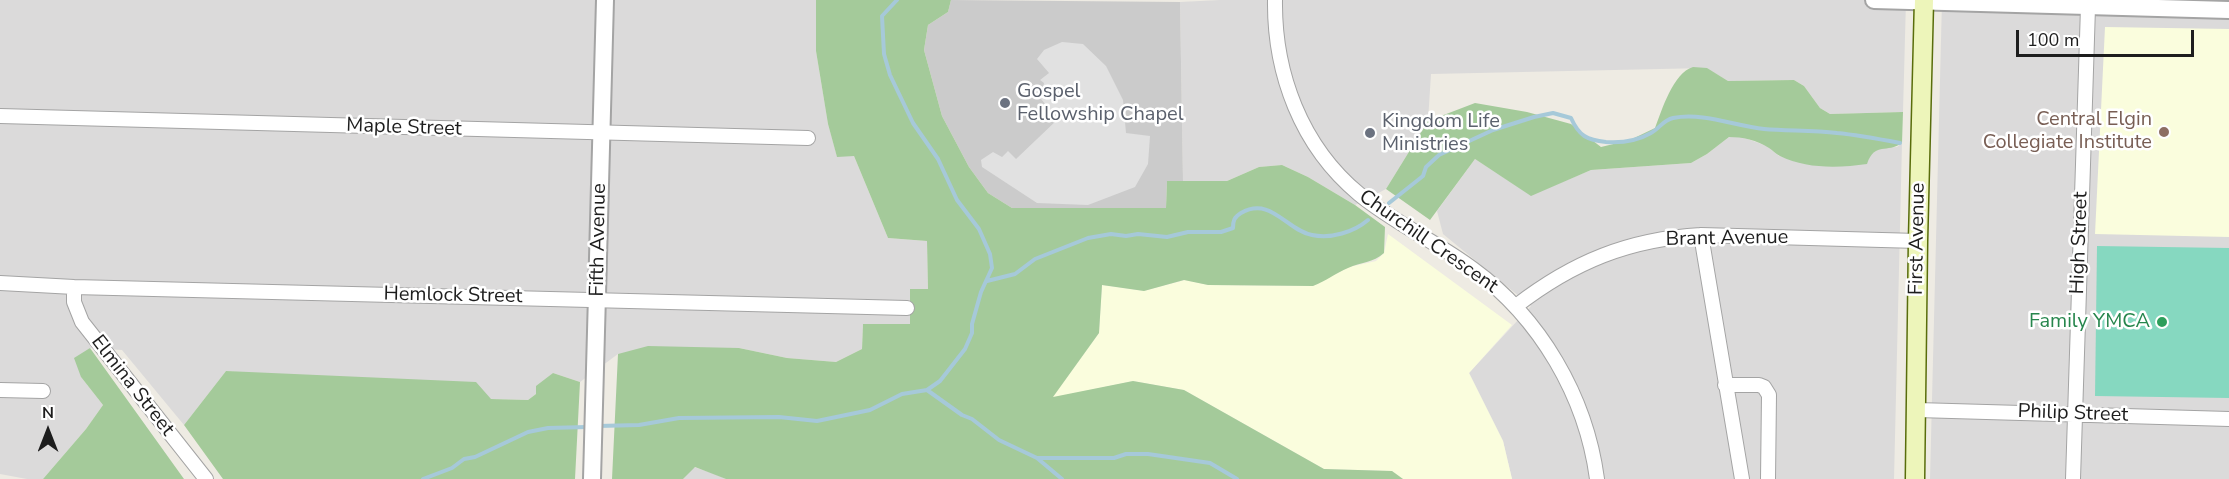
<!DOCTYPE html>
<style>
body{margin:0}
#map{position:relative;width:2229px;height:479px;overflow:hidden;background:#eeebe3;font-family:"Nunito Sans",sans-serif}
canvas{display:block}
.north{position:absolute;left:18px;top:401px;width:60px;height:60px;-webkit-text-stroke:4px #fff;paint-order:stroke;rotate:0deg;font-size:16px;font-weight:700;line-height:24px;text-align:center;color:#1d1d1d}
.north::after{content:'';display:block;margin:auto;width:21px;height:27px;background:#1d1d1d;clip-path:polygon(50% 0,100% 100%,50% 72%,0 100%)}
.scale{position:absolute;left:2016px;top:30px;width:178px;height:27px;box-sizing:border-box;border:3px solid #1d1d1d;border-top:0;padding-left:8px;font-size:18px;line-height:21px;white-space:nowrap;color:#1d1d1d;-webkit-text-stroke:4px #fff;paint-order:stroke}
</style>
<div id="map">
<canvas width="2229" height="479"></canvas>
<div class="north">N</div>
<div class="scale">100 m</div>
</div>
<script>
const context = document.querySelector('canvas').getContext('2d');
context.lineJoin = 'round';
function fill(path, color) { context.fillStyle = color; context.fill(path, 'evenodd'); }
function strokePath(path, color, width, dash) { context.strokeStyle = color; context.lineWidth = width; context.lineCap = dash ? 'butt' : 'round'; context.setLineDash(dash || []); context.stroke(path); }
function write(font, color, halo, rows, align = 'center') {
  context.font = font + ' "Nunito Sans",sans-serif'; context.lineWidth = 5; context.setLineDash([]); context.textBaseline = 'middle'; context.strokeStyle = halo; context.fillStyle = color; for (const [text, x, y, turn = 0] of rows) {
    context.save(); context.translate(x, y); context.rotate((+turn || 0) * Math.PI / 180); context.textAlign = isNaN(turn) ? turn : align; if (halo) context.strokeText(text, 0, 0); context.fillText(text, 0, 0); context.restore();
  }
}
const residential = new Path2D(`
 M0 0H816V51L828 124 837 156H854L888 238 927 241 928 289 910 324H863L862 349 836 362 787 358 739 348 618 354 580 382 553 373 536 394 528 400 491 399 226 371 184 425 122 350 90 348 81 377 103 405 86 429 43 479H27L0 474Z
 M1220 0H1906L1903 112 1830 114 1820 108 1804 86 1794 80 1728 81 1706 68 1431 74 1428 121 1386 189 1355 205 1308 177 1282 165 1259 167 1227 181H1183L1180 2Z
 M1942 0H2229V479H1930Z
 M1729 137H1742L1767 146 1779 156 1866 164 1870 154 1881 148 1897 147 1902 143 1894 479H1512L1503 441 1469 373 1531 306 1443 234 1437 211 1475 159 1531 195 1591 170 1691 163 1707 154Z
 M694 467 715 474 726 479H683Z`);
const education = new Path2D(`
 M2105 27 2229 29V237L2095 234Z
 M1388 234 1512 325 1469 373 1503 441 1512 479H1403L1392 471 1324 469 1184 390 1133 381 1052 398 1099 333 1102 285 1144 291 1185 280 1208 285 1313 286 1349 267 1376 261 1384 253Z`);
const religious = new Path2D(`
 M951 0 1180 2 1183 181H1167L1166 208H1012L988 193 969 167 942 116 924 50 928 25 948 12Z`);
const forest = new Path2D(`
 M816 0H951L948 12 928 25 924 50 942 116 969 167 988 193 1012 208H1166L1167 181H1227L1259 167 1282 165 1308 177 1355 205 1385 227 1384 253C1373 263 1361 262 1348 268 1336 273 1326 281 1313 286L1208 285 1184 280 1144 291 1102 285 1099 333 1053 397 1133 381 1184 390 1324 469 1392 471 1403 479H726L695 467 683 479H612L618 354 648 346 739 348 787 358 836 362 862 349 863 324H910V289H928L927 241 888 238 854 156 837 157 828 124 816 51Z
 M1693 67 1707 68 1728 81 1794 80 1804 86 1820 108 1830 114 1903 112 1902 143C1887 154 1875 141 1867 164 1839 168 1806 169 1780 156 1776 154 1772 150 1769 148 1757 140 1742 137 1729 137L1707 154 1691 163 1591 170 1531 196 1475 159 1430 220 1386 189 1428 121 1475 103 1527 112 1571 124 1601 147 1630 140 1655 128C1662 110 1673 73 1693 67Z
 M90 348 184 479H43L86 429 103 405 81 377 74 358Z
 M226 371 476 382 491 399 528 400 536 394V386L553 373 580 382 575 479H223L184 425Z`);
const pitch = new Path2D(`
 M2097 246 2229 248V398L2095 396Z`);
const parking = new Path2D(`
 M1062 42 1083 44 1106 66 1123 100 1126 133 1150 136 1148 164 1135 187 1088 205 1037 203 982 167 981 160 993 152 1002 157 1008 151 1016 159 1058 119 1041 99 1044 83 1040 80 1049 73 1037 59 1044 50Z`);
const stream = new Path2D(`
 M1389 203 1423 176 1426 167 1439 155 1493 130 1534 117 1553 113 1571 118C1579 136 1587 140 1606 142 1621 143 1637 141 1651 133 1659 129 1663 120 1673 118 1703 112 1735 126 1764 129 1788 131 1813 130 1837 133 1858 135 1879 139 1900 143
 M987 281 1015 274 1035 259 1088 238 1111 234 1126 236 1138 234 1167 237 1188 232H1221L1233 228C1233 221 1234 217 1241 213 1271 196 1286 230 1312 235 1331 239 1354 232 1368 220
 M927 390 962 415 972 419 999 440 1037 458 1062 479
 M598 426 639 425 679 418 779 417 817 421 870 410 902 394 927 390 940 381 965 349 972 333V324L981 292 992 268 990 254 979 229 957 200 938 159 913 123 890 75 884 54 882 16 897 0
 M1037 458H1114L1126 454H1148L1210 463 1237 479
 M423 479 452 468 464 459 475 457 528 432 548 428 587 427`);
const minor = new Path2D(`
 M1275 0C1274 73 1301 146 1359 194 1394 223 1437 242 1473 269 1540 318 1586 396 1597 479
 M0 116 808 138
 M1701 235 1742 479
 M0 283 74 287 907 308
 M74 287V302L82 322 206 479
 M1516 306C1573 262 1629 239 1701 235L1918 241
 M1725 385H1759L1764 387 1769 395 1768 479
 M0 390 43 391
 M1917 410 2229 419
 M2073 479 2088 7`);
const tertiary = new Path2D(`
 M1874 0 2229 10
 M592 479 605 0`);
const secondary = new Path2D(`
 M1915 479 1918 241 1924 0`);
const markers = [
 [1005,103,6,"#6b7280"],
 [2164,132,6,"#8d6e63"],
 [1370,133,6,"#6b7280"],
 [2162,322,6,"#2e9e5b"]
];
const worshipNames = [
 ["Gospel",1017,92],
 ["Fellowship Chapel",1017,115],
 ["Kingdom Life",1382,122],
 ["Ministries",1382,145]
];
const educationNames = [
 ["Central Elgin",2152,120],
 ["Collegiate Institute",2152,143]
];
const streetNames = [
 ["Maple Street",404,128,2],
 ["Brant Avenue",1727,239,-1],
 ["First Avenue",1918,239,-89],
 ["Fifth Avenue",599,240,-89],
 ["Churchill Crescent",1428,242,35],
 ["High Street",2080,243,-88],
 ["Hemlock Street",453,296,1],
 ["Elmina Street",132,386,52],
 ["Philip Street",2073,414,2]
];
const leisureNames = [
 ["Family YMCA",2150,322]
];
fill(residential, '#dbdada');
fill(education, '#fafddd');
fill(religious, '#cbcbcb');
fill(forest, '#a4ca9a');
fill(pitch, '#86d8c0');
fill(parking, '#e1e1e1');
strokePath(stream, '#a6c9d9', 4);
strokePath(minor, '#a4a4a4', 16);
strokePath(tertiary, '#a4a4a4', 20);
strokePath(secondary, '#596d0b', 21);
strokePath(minor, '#fff', 14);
strokePath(tertiary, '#fff', 16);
strokePath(secondary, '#edf5ba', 18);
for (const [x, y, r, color] of markers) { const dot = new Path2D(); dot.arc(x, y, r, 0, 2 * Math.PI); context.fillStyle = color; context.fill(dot); strokePath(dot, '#fff', 2); }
write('20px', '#5b616d', '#fff', worshipNames, 'left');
write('20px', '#785e54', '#fff', educationNames, 'right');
write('20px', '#1d1d1d', '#fff', streetNames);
write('20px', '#27864d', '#fff', leisureNames, 'right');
</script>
